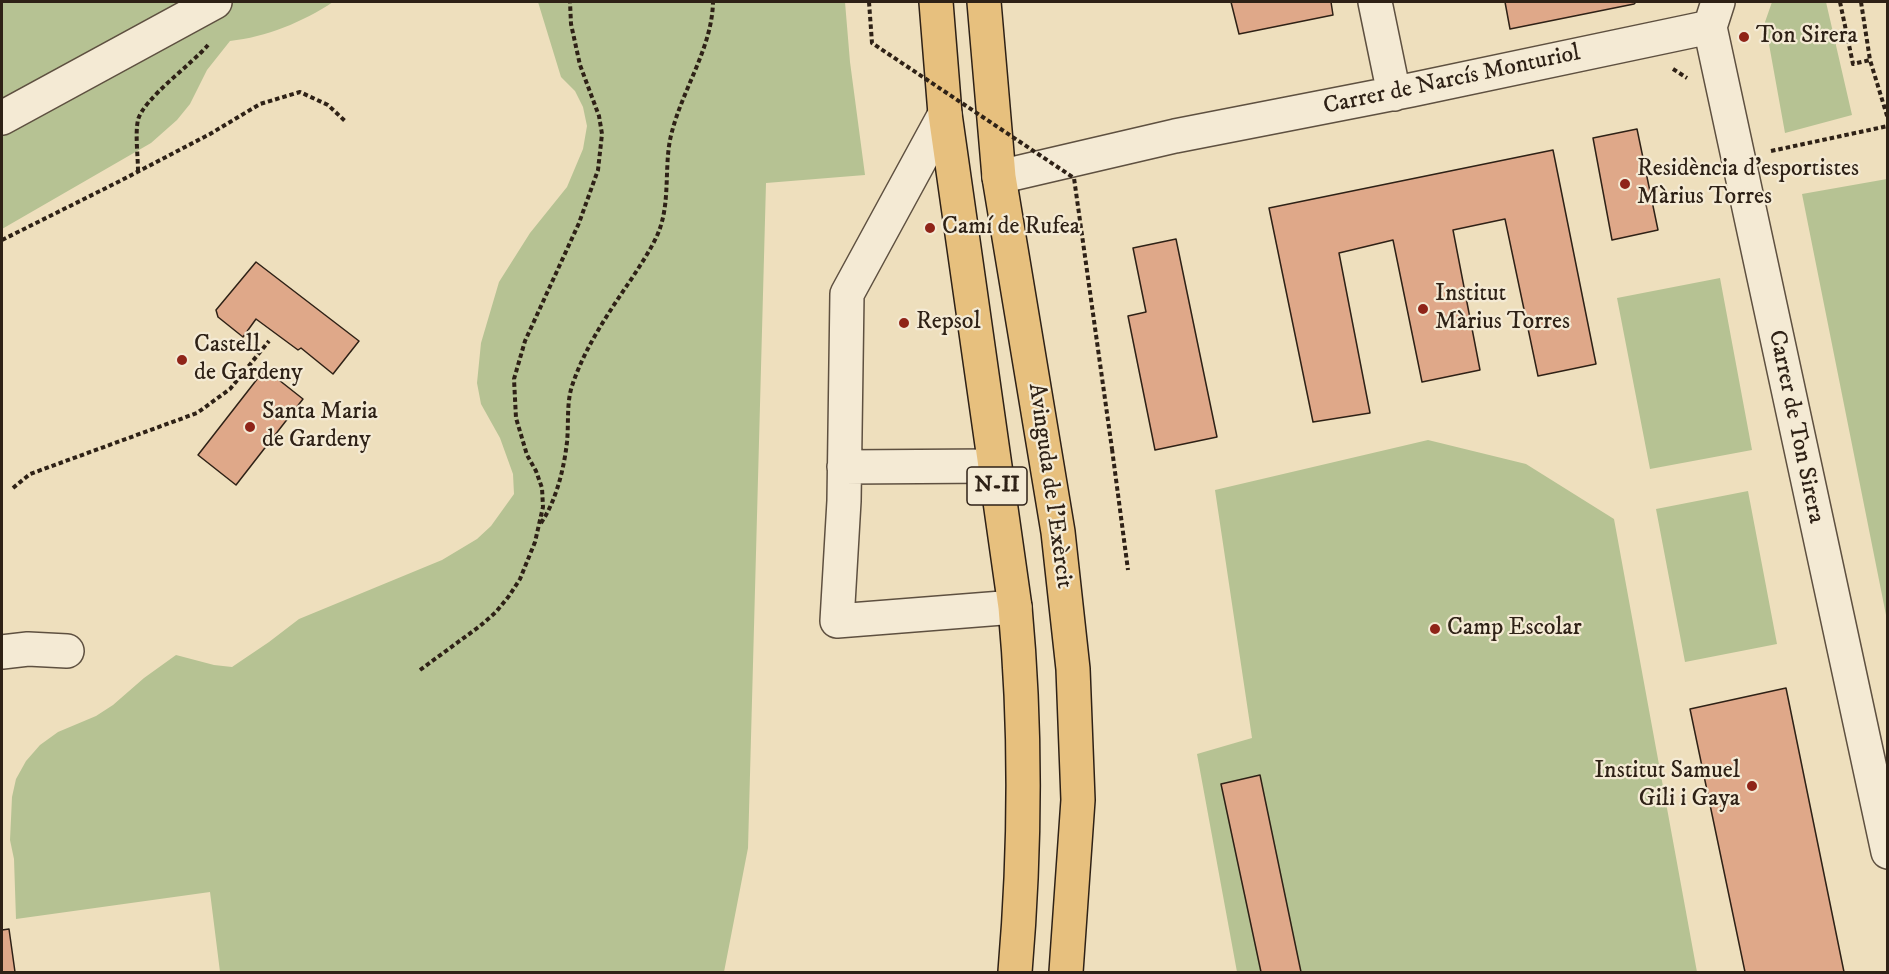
<!DOCTYPE html>
<meta charset="utf-8">
<style>
body{margin:0}
#map{position:relative;width:1889px;height:974px;overflow:hidden;background:#eedfbd;font-family:"IM FELL DW Pica",serif}
canvas{display:block}
.frame{position:absolute;inset:0;border:3px solid #2e2116;pointer-events:none}
</style>
<div id="map">
<canvas width="1889" height="974"></canvas>
<div class="frame"></div>
</div>
<script>
const context = document.querySelector('canvas').getContext('2d');
context.lineJoin = 'round';
function fill(path, color) { context.fillStyle = color; context.fill(path, 'evenodd'); }
function strokePath(path, color, width, dash) { context.strokeStyle = color; context.lineWidth = width; context.lineCap = dash ? 'butt' : 'round'; context.setLineDash(dash || []); context.stroke(path); }
function write(font, color, halo, rows, align = 'center') {
  context.font = font + ' "IM FELL DW Pica",serif'; context.lineWidth = 4.5; context.setLineDash([]); context.textBaseline = 'middle'; context.strokeStyle = halo; context.fillStyle = color; for (const [text, x, y, turn = 0] of rows) {
    context.save(); context.translate(x, y); context.rotate((+turn || 0) * Math.PI / 180); context.textAlign = isNaN(turn) ? turn : align; if (halo) context.strokeText(text, 0, 0); context.fillText(text, 0, 0); context.restore();
  }
}
const green = new Path2D(`
 M2 2H333C303 22 266 37 230 41L207 70 190 104 177 120 151 143 2 229Z
 M538 2H845L850 62 865 175 766 183 748 848 724 972H220L210 892 16 919 14 859 10 840 11 819 12 797 16 779 26 761 40 745 58 732 96 716 113 705 144 678 176 655 214 665 232 667 269 642 299 619 442 560 477 539 491 526 514 494 513 474 500 438 481 404 477 383 481 343 499 282 530 233 567 187 583 149 587 126 583 107 575 91 561 77Z
 M1772 2H1826L1852 115 1785 133 1765 22Z
 M1887 179H1888L1887 620 1802 194Z
 M1720 278 1752 450 1650 469 1617 298Z
 M1428 440 1526 464 1614 519 1697 972H1237L1197 754 1252 738 1215 490Z
 M1748 491 1777 644 1685 662 1656 509Z`);
const building = new Path2D(`
 M1231 2H1331L1333 15 1239 34Z
 M1505 2H1636L1634 4 1510 29Z
 M1637 129 1658 230 1612 240 1593 138Z
 M1553 150 1596 364 1538 376 1505 219 1453 230 1480 370 1422 382 1393 240 1339 253 1370 413 1313 422 1269 208Z
 M1176 239 1217 437 1155 450 1128 316 1146 312 1133 248Z
 M256 262 359 341 333 374 301 348 298 350 256 319 243 337 218 317 216 310Z
 M265 369 303 399 236 485 198 455Z
 M1786 688 1844 972H1745L1690 709Z
 M1260 775 1301 972H1261L1221 784Z
 M9 929 15 972H2V930Z`);
const path = new Path2D(`
 M1840 2 1853 64 1870 60 1888 119
 M1861 2 1870 60
 M1673 69 1687 78
 M1771 151 1888 126
 M138 171C138 157 135 133 138 120 143 99 192 64 208 45
 M2 240 120 181 210 134 260 104 300 92 328 105 345 121
 M1112 449 1128 570
 M13 488 30 474 197 413 230 389 269 341
 M541 523C556 501 564 469 567 442 569 422 566 402 573 383 585 348 607 315 628 284 638 269 648 254 656 238 671 207 664 172 670 140 680 92 712 50 713 2
 M420 670 480 626 496 612 509 596 520 579 535 542 543 507 542 488 536 471 527 455 516 418 514 379 525 341 579 223 598 170 602 134 599 116 580 65 571 24 570 2`);
const minor = new Path2D(`
 M1375 2 1394 94
 M1718 2 1710 27 1888 852
 M945 114 847 294 844 501 837 621 1015 607
 M2 118 215 2
 M999 177 1175 136 1411 90 1710 27
 M844 467 994 466
 M2 652 28 649 67 651`);
const major = new Path2D(`
 M936 2 945 114 1015 607C1026 725 1025 854 1015 972
 M984 2 999 177 1058 532 1073 669 1078 800 1066 972`);
const pathBridge = new Path2D(`
 M869 2 872 43 1074 178 1112 449`);
const markers = [
 [1744,37,6,"#8f2418"],
 [1625,184,6,"#8f2418"],
 [930,228,6,"#8f2418"],
 [1423,309,6,"#8f2418"],
 [904,323,6,"#8f2418"],
 [182,360,6,"#8f2418"],
 [250,427,6,"#8f2418"],
 [1435,629,6,"#8f2418"],
 [1752,786,6,"#8f2418"]
];
const shields = [
 [997,486,60]
];
const shieldNames = [
 ["N-II",997,486]
];
const poiNames = [
 ["Ton Sirera",1756,37],
 ["Residència d'esportistes",1637,170],
 ["Màrius Torres",1637,198],
 ["Camí de Rufea",942,228],
 ["Institut",1435,295],
 ["Màrius Torres",1435,323],
 ["Repsol",916,323],
 ["Castell",194,346],
 ["de Gardeny",194,374],
 ["Santa Maria",262,413],
 ["de Gardeny",262,441],
 ["Camp Escolar",1447,629],
 ["Institut Samuel",1740,772,"right"],
 ["Gili i Gaya",1740,800,"right"]
];
const streetNames = [
 ["Carrer de Narcís Monturiol",1452,81,-12],
 ["Carrer de Ton Sirera",1795,427,78],
 ["Avinguda de l'Exèrcit",1049,486,82]
];
fill(green, '#b6c293');
fill(building, '#dfa889');
strokePath(building, '#2e2116', 1.5);
strokePath(minor, '#5e5040', 36);
strokePath(major, '#2e2116', 36);
strokePath(path, '#2e2116', 4, [4.5, 3]);
strokePath(minor, '#f4ead4', 33);
strokePath(major, '#e7c07e', 33);
strokePath(pathBridge, '#2e2116', 4, [4.5, 3]);
for (const [x, y, r, color] of markers) { const dot = new Path2D(); dot.arc(x, y, r, 0, 2 * Math.PI); context.fillStyle = color; context.fill(dot); strokePath(dot, '#f4ead4', 2); }
for (const [x, y, w] of shields) { const box = new Path2D(); box.roundRect(x - w / 2, y - 19, w, 38, 4.5); context.fillStyle = '#f4ead4'; context.fill(box); strokePath(box, '#2e2116', 1.5); }
write('bold 22px', '#2e2116', null, shieldNames);
write('24px', '#2e2116', '#f4ead4', poiNames, 'left');
write('24px', '#2e2116', '#f4ead4', streetNames);
</script>
